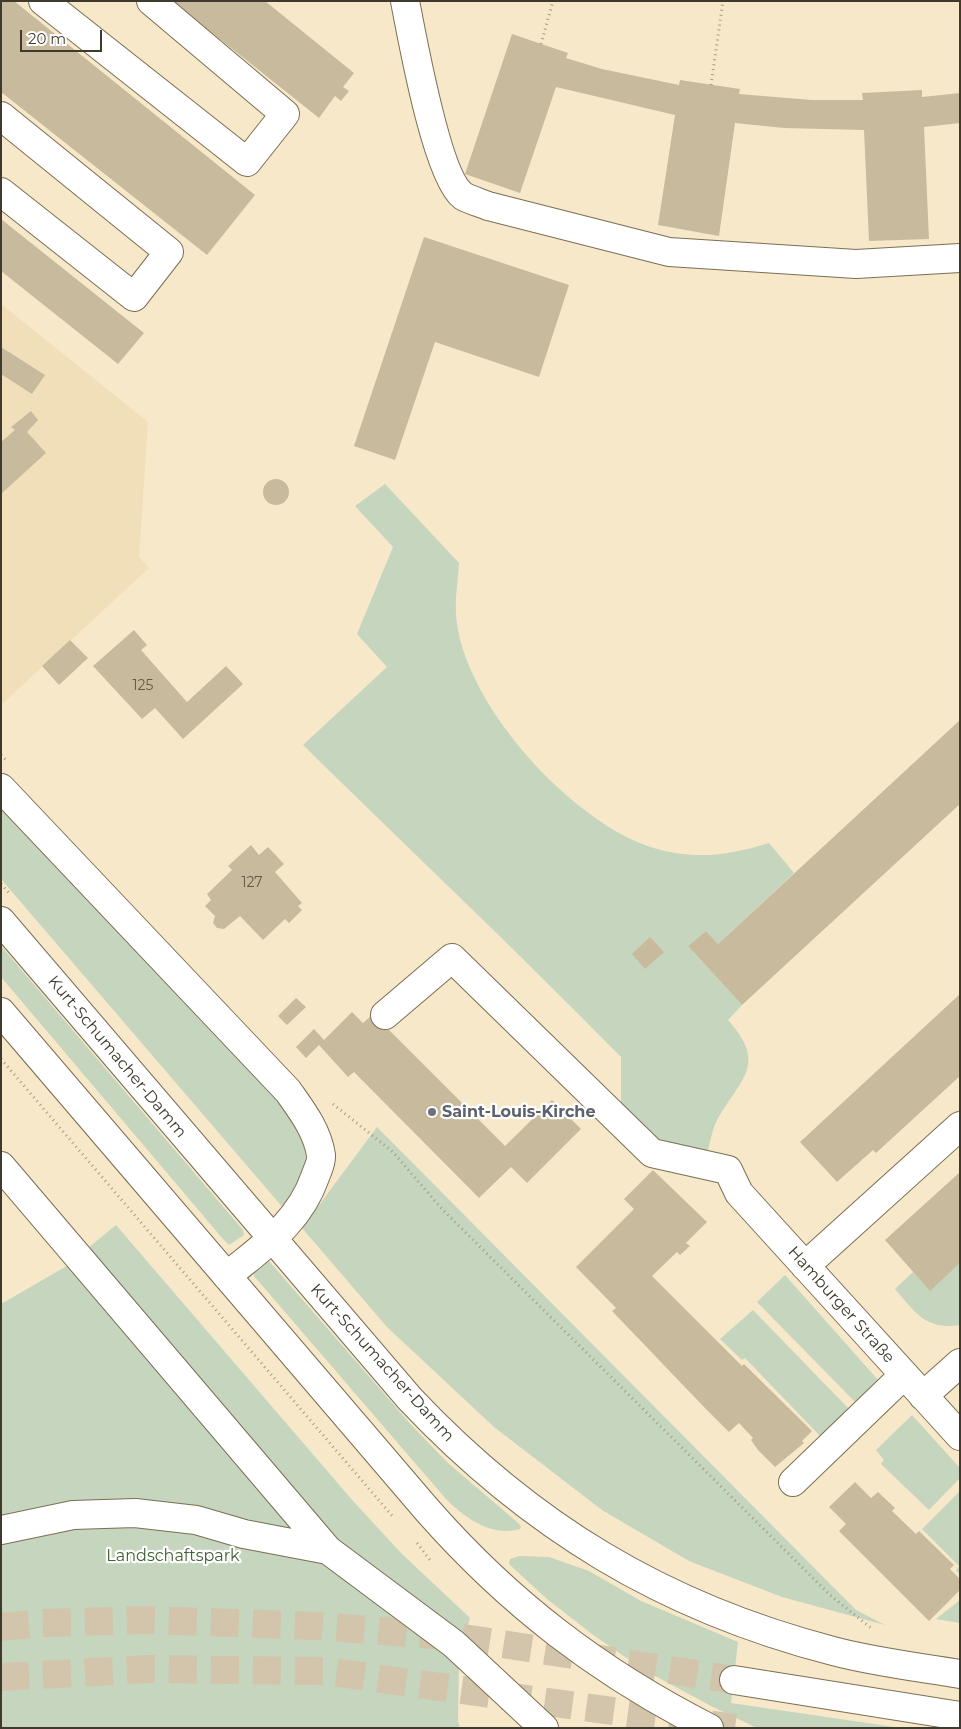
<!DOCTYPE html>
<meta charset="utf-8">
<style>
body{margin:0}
#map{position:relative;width:961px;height:1729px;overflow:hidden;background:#f7e8ca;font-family:Montserrat,sans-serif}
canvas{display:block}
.frame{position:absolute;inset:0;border:2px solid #3f3a2d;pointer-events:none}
.scale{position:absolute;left:20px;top:30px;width:82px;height:22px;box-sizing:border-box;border:2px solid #3f3a2d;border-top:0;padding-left:6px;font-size:15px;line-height:18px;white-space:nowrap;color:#3f3a2d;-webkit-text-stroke:4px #fff;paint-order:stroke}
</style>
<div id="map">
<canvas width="961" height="1729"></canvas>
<div class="frame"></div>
<div class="scale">20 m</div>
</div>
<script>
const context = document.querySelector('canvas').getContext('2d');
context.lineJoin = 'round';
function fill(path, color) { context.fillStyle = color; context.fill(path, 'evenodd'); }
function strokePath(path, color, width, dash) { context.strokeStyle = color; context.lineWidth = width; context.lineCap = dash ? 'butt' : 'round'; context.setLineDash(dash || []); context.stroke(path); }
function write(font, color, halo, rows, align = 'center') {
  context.font = font + ' Montserrat,sans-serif'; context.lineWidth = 4.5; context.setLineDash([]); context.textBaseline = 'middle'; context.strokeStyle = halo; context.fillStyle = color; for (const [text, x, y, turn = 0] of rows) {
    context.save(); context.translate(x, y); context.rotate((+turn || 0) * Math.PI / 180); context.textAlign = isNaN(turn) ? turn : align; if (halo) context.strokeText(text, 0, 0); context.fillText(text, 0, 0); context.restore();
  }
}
const built = new Path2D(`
 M1 304 148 422 139 557 149 568 1 705Z`);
const green = new Path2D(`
 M385 484 459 563C458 580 455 598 456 615 462 703 574 826 657 849 698 860 730 855 769 843L794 873 718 944 706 931 688 946 742 1005 728 1020C768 1065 741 1078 717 1120 712 1130 710 1143 707 1154L687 1158 638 1128 621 1104V1057C517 951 409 849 303 745L387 667 357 634 393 547 355 506Z
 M1 810 289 1112C299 1130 312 1158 304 1180 300 1190 291 1201 285 1210L1 879Z
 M1 946 243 1230 244 1235 229 1245 223 1239 1 977Z
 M377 1127 856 1610 885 1625 782 1597 689 1561 602 1510 494 1427 387 1327 302 1228Z
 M116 1225 353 1501 401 1553 470 1618 459 1658 458 1721 460 1728H1V1304L65 1267Z
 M269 1261 413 1427 448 1463 517 1522 521 1526 520 1529C491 1537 465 1518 446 1499L254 1276V1271L262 1263Z
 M960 1263V1325C925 1330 916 1313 895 1289L913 1272 930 1290Z
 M785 1275 879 1381 856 1403 757 1302Z
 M753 1310 849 1409 822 1438 745 1358 742 1360 720 1339Z
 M912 1415 960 1468V1478L929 1510 881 1464 884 1460 876 1450Z
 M960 1491V1574L956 1571 959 1566 922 1529Z
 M519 1556 549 1557 589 1571 641 1601 738 1642 731 1703 901 1728H757L711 1706 644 1670 592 1634 547 1599 509 1564 510 1559Z
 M960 1600V1623L936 1619Z`);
const building = new Path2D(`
 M1 1H14L255 195 207 255 1 92Z
 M172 1H265L354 73 343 87 349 91 341 101 335 96 319 118Z
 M512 34 568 53 566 58 602 69 679 85 680 80 740 89 739 94 812 100H863L862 93 922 90V97L960 93V123L924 127 929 239 869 241 864 130 784 128 735 123 719 236 658 225 675 115 556 87 520 193 465 174Z
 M1 219 144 333 118 364 1 271Z
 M424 237 569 285 539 377 435 342 395 460 354 446Z
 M1 347 45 375 32 394 1 374Z
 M31 411 38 420 27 432 46 453 1 494V442L15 430 11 427Z
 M263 492a13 13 0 1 1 26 0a13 13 0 1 1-26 0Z
 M134 630 147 645 141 650 187 702 226 666 243 684 183 739 155 708 142 719 93 666Z
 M70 640 88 658 59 685 42 666Z
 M960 720V804L742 1005 688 946 706 931 718 944Z
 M251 845 259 855 268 847 284 864 275 872 302 903 298 906 302 910 289 923 285 919 263 940 240 916 224 929 217 928 213 923 215 916 205 906 211 900 207 894 232 870 228 866Z
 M650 937 664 952 645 969 632 954Z
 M960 994V1076L876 1153 873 1150 837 1182 800 1142Z
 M296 998 306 1007 287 1025 278 1016Z
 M352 1012 363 1023 373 1014 505 1146 552 1100 581 1129 527 1183 511 1167 479 1198 354 1072 348 1077 319 1045 306 1058 296 1047 314 1029 324 1040Z
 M653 1170 707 1222 686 1243 690 1246 680 1255 677 1252 652 1276 742 1366 744 1364 812 1431 802 1441 804 1443 775 1467 758 1450 751 1440 753 1438 739 1423 729 1432 703 1406 612 1311 616 1308 576 1267 634 1209 624 1199Z
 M960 1172V1263L930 1291 885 1240Z
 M855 1482 871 1498 878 1492 895 1508 892 1511 916 1534 919 1531 954 1565 950 1569 960 1579V1590L929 1621 839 1531 846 1524 829 1507Z`);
const highwayTunnel = new Path2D(`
 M1 1627 41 1623 149 1620 317 1626 457 1637 734 1680
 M1 1677 148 1669 325 1671 735 1728`);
const path = new Path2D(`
 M541 44 553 1
 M711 85 723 1
 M1 755 7 761
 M1 884 11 895
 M1 1059 394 1518
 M333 1104 393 1152 442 1209 830 1595 871 1628
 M417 1543 432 1563`);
const minor = new Path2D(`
 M43 1 247 162 285 114 151 1
 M405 1C412 37 437 177 463 196 470 200 481 203 488 206L669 252 856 264 960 258
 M1 116 169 252 134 297 1 192
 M1 788 288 1091C302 1111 317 1130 321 1155 322 1162 317 1171 315 1177 299 1223 263 1246 227 1276
 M385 1015 452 958 652 1153 728 1170 739 1193 960 1436
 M1 1166 328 1550 454 1644 544 1728
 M805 1266 960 1126
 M923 1396 960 1363
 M793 1482 904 1375
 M1 1530 73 1515 135 1513 196 1520 244 1534 328 1550`);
const major = new Path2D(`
 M1 921 410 1399C530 1526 663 1607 833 1651 874 1662 918 1667 960 1674
 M1 1012 428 1511C510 1604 599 1672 709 1728`);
const highway = new Path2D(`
 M734 1680 960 1716`);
const markers = [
 [432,1112,5,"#6b7280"]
];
const numberNames = [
 ["125",143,686],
 ["127",252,883]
];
const streetNames = [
 ["Kurt-Schumacher-Damm",117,1057,50],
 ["Hamburger Straße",841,1305,48],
 ["Kurt-Schumacher-Damm",382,1363,48]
];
const worshipNames = [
 ["Saint-Louis-Kirche",442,1112]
];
const parkNames = [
 ["Landschaftspark",173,1556]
];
fill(built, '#f0dfb9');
fill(green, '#c5d5be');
fill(building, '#c8bb9d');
strokePath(highwayTunnel, '#d2c5ab', 28, [28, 14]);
strokePath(minor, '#7b6f53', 30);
strokePath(major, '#7b6f53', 30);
strokePath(highway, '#7b6f53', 30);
strokePath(path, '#a59b84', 3, [1, 4]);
strokePath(minor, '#fff', 28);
strokePath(major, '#fff', 28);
strokePath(highway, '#fff', 28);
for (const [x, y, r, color] of markers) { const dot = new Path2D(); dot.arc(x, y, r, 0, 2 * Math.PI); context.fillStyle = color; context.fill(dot); strokePath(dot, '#fff', 2); }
write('14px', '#615a49', null, numberNames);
write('16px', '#3f3a2d', '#fff', streetNames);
write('bold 16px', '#5b616d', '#fff', worshipNames, 'left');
write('16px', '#415f34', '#fff', parkNames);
</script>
